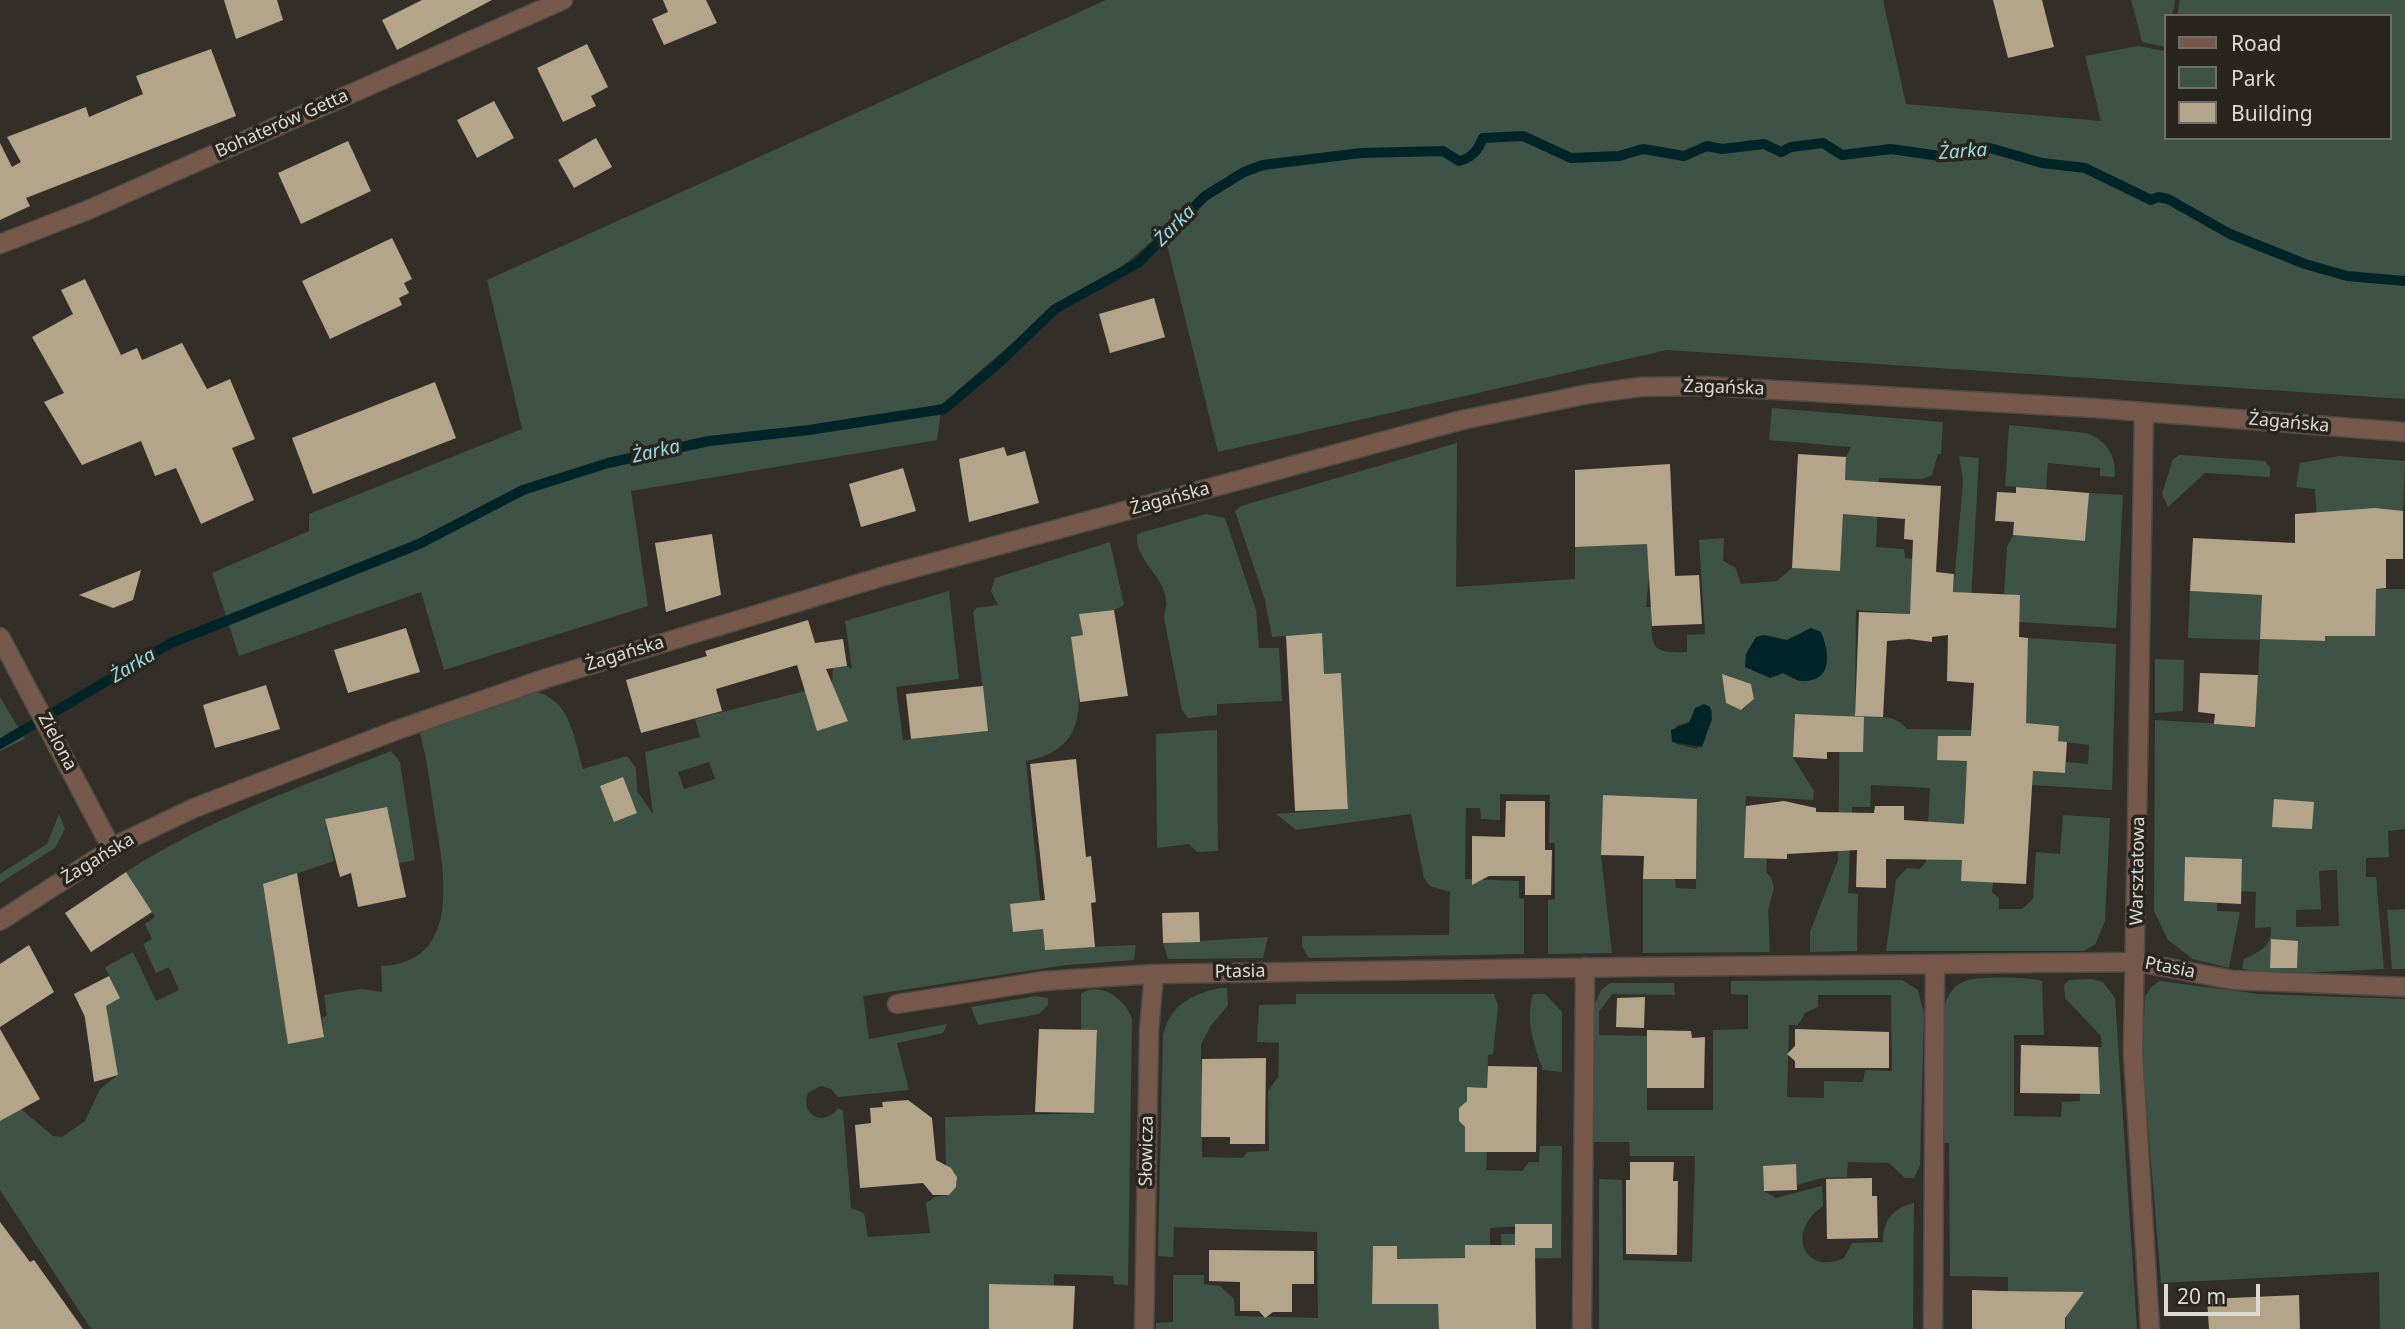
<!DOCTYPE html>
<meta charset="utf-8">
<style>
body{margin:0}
#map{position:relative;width:2405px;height:1329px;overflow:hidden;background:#332f28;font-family:"Noto Sans",sans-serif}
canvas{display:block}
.legend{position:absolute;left:2164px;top:14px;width:228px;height:126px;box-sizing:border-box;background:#29251e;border:2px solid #716d67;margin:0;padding:9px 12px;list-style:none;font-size:21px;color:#dcdad5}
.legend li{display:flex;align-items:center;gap:14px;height:35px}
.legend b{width:35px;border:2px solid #716d67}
.scale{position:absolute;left:2164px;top:1284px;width:96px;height:32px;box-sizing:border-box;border:4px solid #dcdad5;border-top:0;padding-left:9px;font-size:21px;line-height:24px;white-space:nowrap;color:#dcdad5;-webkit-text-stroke:5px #29251e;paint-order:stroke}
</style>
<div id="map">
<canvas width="2405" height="1329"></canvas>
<ul class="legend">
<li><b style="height:9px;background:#76594a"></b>Road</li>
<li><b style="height:19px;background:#3e5345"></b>Park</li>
<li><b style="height:19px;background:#b4a48a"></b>Building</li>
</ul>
<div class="scale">20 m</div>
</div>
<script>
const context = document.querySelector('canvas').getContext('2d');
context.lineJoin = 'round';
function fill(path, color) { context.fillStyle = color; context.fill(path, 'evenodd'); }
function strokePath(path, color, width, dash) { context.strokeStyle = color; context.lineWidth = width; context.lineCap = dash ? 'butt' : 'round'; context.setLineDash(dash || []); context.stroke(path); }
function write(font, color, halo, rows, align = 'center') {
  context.font = font + ' "Noto Sans",sans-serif'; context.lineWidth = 7; context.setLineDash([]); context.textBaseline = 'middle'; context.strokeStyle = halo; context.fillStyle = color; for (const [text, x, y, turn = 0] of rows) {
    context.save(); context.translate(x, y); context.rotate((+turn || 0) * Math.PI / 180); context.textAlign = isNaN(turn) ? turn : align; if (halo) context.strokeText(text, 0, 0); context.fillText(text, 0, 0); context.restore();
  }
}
const green = new Path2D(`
 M1106 0H1883L1906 104 2101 121 2085 56 2138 46 2165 51V138H2389V16H2177L2180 0H2405V280C2344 277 2284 262 2230 233 2209 222 2190 209 2169 198L2158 197 2151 200 2102 176 2151 202 2159 198 2168 200C2188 211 2208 225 2228 236 2284 264 2343 281 2405 284V399L1667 350 1218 452 1166 241C1184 222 1202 200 1224 186 1267 158 1388 150 1440 154 1445 154 1453 160 1459 163 1472 160 1479 153 1484 140L1495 137 1523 138 1571 159 1619 157 1644 150 1684 157 1707 146 1722 150 1764 145 1781 153 1823 143C1829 147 1836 154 1842 156 1857 161 1876 149 1891 150 1907 151 1924 153 1940 156L1952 150H1943L1940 155C1924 152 1905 154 1891 148L1842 154 1824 142 1790 147 1781 152 1764 143 1722 148 1706 145 1684 155 1643 148 1619 155 1571 156 1523 135 1494 134 1483 137 1467 158 1459 159 1443 150 1367 151 1263 163 1223 181 1119 269 1058 303 942 404 937 440 631 491 648 606 444 670 421 592 239 656 212 573 309 531V514L522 429 487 280Z
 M2131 0H2175L2172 16H2165V47L2142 42Z
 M1772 408 1943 422 1941 454H1938L1932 475 1922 479 1879 478 1876 547 1904 549 1905 558 1930 560 1910 614 1856 610 1855 716C1875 717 1894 713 1907 729L1972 730 2013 770 2065 773 2066 762 2088 764 2089 745 2058 741 2059 726 2020 722 2026 710 2028 638 2116 644 2112 790 1983 782 1966 776 1963 840 1993 882 1992 892 1999 898V909H2022L2033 899 2036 852 2060 854 2063 815 2110 818 2105 921 2095 945 2083 951H1886L1896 880 1907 868 1920 869 1926 862 1930 788 1871 785 1870 807H1852L1848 893 1858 894 1857 951 1810 952V932L1838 860 1840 716 1795 714 1793 757 1814 791 1813 800 1746 796 1744 858 1767 859 1766 872 1771 877 1774 888 1768 910 1770 952 1643 953V879H1675L1676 888 1696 889 1697 799 1603 795 1601 855 1612 953 1548 954V900L1555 899V843H1549L1550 795 1500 794V820L1481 819 1480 808H1466L1465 879 1519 881V898L1524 899V954L1309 958 1302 946V936L1449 935 1450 892 1430 886 1424 878 1411 814 1296 830 1276 814 1348 809 1341 673 1324 674 1321 633 1272 637 1265 600 1235 511 1241 506 1457 443 1456 587 1575 579V547L1673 542 1649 577 1646 607H1651C1653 643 1645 654 1687 652V635L1705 634 1699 540 1724 538 1723 561 1735 567 1741 584 1777 581 1792 568 1840 571 1846 457 1851 447 1769 440ZM1799 634 1793 679 1783 673 1774 677 1759 636 1787 640ZM1735 679 1751 684 1754 699 1742 710 1726 703 1724 688ZM1695 708 1712 710V714L1697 749 1676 744V726L1691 721Z
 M2009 425 2086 433C2107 440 2116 456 2115 477L2100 476V468L2048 463 2046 489 2005 486Z
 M2180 455 2265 461 2270 468V477L2205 473 2168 507 2162 494 2173 459Z
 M1959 456 1979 458 1970 619 1951 617 1963 481Z
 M2339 456 2405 461 2403 511H2378L2359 589H2405V829L2388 831 2389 857 2366 858V877H2376L2384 969 2278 974 2242 969 2244 959C2259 952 2272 947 2271 927L2255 928 2256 892 2241 891 2242 860 2185 858 2184 901 2217 903V911L2240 912 2229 968 2193 959 2168 940 2154 911 2155 720 2255 726 2260 640 2188 638 2190 591 2262 595 2260 639 2325 641 2315 489 2296 487 2300 463ZM2337 870 2339 926 2296 927V910L2321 909 2319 871Z
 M2089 493 2123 495 2116 628 2019 622 2020 596 2004 594 2007 547 2013 535 2085 541Z
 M1206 514 1225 518 1256 610 1259 648H1279L1282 701 1217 704V715L1188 718 1182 710 1164 618C1164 613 1167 607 1166 601 1164 574 1134 560 1137 534Z
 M1110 542 1124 605 1114 610 1080 615 1083 635 1071 637C1078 690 1097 748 1026 761L1045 949 1136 945 1134 960 1066 965 863 996 869 1039 947 1024 943 1033 897 1043 909 1090 838 1097 831 1089 821 1086 808 1093C799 1115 825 1128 838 1108L843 1111 851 1208 864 1213 868 1237 930 1233 926 1203 935 1197 949 1195 957 1182 955 1172 946 1166 945 1117 1094 1113 1097 1030H1081V994C1100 980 1126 1000 1132 1019L1128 1285 1114 1284 1113 1276 1054 1274V1286L989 1284V1329H91L0 1190V1121L21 1109 53 1136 62 1137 85 1121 100 1089 118 1075 110 1036 88 1042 84 1016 120 998 105 967 133 952 156 1001 179 990 169 967 156 973 143 944 152 939 145 924 155 917 126 872C208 819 300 787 391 751L400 762 415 860 399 863 386 807 325 819 334 861 263 885 288 1043 324 1037 322 1017 327 1016 324 995 361 989 382 992 381 966C465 963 443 867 434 811 430 784 427 757 419 731L537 692C571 701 574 739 583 769L627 756 636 768 637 791 653 814 645 752 700 737 695 719 832 684 833 668 847 666 852 669 845 621 949 591 959 679 896 687 903 740 988 731 973 612 976 608 998 605 991 591 995 578ZM709 762 715 779 684 789 678 772Z
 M2155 659 2184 660 2183 711 2155 713Z
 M0 697 25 739 0 751Z
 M1217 730 1218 851 1197 852 1189 844 1157 848 1156 734Z
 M59 814 65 829 55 848 0 883V874L47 844Z
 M2405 909V969H2392L2387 910Z
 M1268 937 1263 958 1168 959 1163 943Z
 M2092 979 2103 982 2115 998 2137 1329H2066V1292L2008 1291V1277L1950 1276 1949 1143H1940L1943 1010C1947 997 1952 986 1965 981 1978 976 2030 977 2042 981L2044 1035H2014V1116L2061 1117 2062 1102 2080 1101V1087L2098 1047H2102L2101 1036 2065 998 2064 985 2069 980Z
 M1902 980 1918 990 1924 1013 1920 1165 1914 1178H1905L1889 1163 1848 1162 1847 1177 1822 1178 1797 1185 1795 1164 1763 1167 1764 1191 1776 1198 1822 1186 1823 1206C1784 1233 1806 1276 1844 1258L1852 1243 1883 1242C1883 1220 1893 1208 1914 1203L1913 1329H1599V1179L1622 1180 1623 1260 1692 1262 1695 1156H1630L1629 1142H1593L1594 1006 1601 990 1610 983H1674L1675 995 1612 994 1599 1012V1035L1647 1036V1110H1713V1030L1748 1029V995L1731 994V981ZM1818 995H1891L1892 1071 1865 1070 1863 1082 1824 1081V1098L1787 1097 1789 1025H1798L1805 1013 1818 1007Z
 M2160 981 2259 994 2405 999V1329H2380L2379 1272 2161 1283 2142 1054 2145 997 2151 987Z
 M1220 988H1227L1228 1005 1210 1027 1201 1045 1202 1157 1243 1158 1247 1152 1269 1151 1268 1091 1278 1077 1279 1043 1257 1042 1259 1005 1296 1004V994H1494L1498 1006 1493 1054 1488 1055 1487 1088 1467 1087V1101L1459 1108V1121L1465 1127V1152H1487L1486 1170 1522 1171 1529 1162H1539L1540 1146H1562L1561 1258 1502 1259 1501 1234H1515L1516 1248H1551V1224L1490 1228V1245H1465V1258L1438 1282 1439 1329H1156V1323L1173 1322V1275H1204V1284L1220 1286 1234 1299 1235 1316 1318 1318 1317 1232 1174 1227 1173 1257 1158 1256 1163 1035C1170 1005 1192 994 1220 988ZM1373 1246H1397L1396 1304H1372Z
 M1533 994H1545L1562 1012V1072L1543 1070C1534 1045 1525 1021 1533 994Z
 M1036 996 1048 998V1005L1039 1014 978 1025 971 1007Z`);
const water = new Path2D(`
 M1811 628 1821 632C1830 653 1833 682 1802 681 1794 681 1791 674 1783 673L1770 678 1745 667 1746 654 1756 637 1764 635 1787 640Z
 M1704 704 1710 707 1712 719 1702 747 1672 742 1671 730 1689 723 1695 708Z`);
const stream = new Path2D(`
 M0 744 171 643 419 544 523 490 608 463 709 441 809 430 944 409 1000 362 1055 309 1138 263 1205 196 1244 172 1263 165 1361 153 1443 151 1459 161C1472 158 1478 150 1483 138L1523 136 1571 158 1619 156 1643 149 1684 156 1707 146 1722 149 1764 144 1781 152 1791 147 1823 143 1842 155 1891 149 1940 156 1953 150 1990 148 2042 163 2085 168 2151 200 2158 197 2168 199 2230 234 2305 264 2347 276 2405 281`);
const building = new Path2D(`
 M224 0H277L283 20 236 39Z
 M422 0H492L397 50 382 20Z
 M663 0H706L717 23 664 45 652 19 668 12Z
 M1993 0H2042L2054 47 2008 58Z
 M587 44 608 87 591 96 596 106 563 122 537 68Z
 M211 49 236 116 26 198 30 206 0 220V143L12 167 21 162 7 137 86 107 89 117 143 94 136 76Z
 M494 101 514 138 477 158 457 120Z
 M596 138 612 167 574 188 558 160Z
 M348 141 371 191 301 224 278 173Z
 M392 238 412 279 404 283 409 293 399 298 402 305 330 339 302 281Z
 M85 279 121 355 137 348 142 360 182 343 207 389 230 379 255 439 232 448 254 500 201 524 176 468 155 476 141 441 82 465 44 402 64 393 32 337 73 314 61 290Z
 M1154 298 1165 337 1110 353 1099 314Z
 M435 382 456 438 313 494 292 438Z
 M1004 447 1007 456 1025 451 1039 503 969 522 959 459Z
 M1798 454 1846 457 1845 480 1941 486 1936 572 1954 574 1953 592 2020 595 2019 637 2028 638 2026 723 2059 726 2058 741 2067 742 2065 773 2033 771 2026 884 1961 881 1962 860 1886 859V888L1856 887 1857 850 1787 854V859L1744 858 1746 806 1784 801 1816 808V812L1874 813 1875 806H1904V820L1964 824 1967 761 1937 760 1938 736H1971L1974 683 1947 681 1948 635 1932 637V642L1909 639 1887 641 1883 717 1855 716 1859 612 1910 614 1913 540 1904 539 1905 519 1843 514 1840 571 1792 568Z
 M1670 464 1675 576 1699 575 1702 624 1652 626 1647 544 1575 547V470Z
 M903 468 916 511 861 527 849 484Z
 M2016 487 2089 493 2085 541 2013 535 2014 522 1995 521 1997 492 2016 493Z
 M2375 508 2403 511V559H2386V588L2376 589 2375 636H2325V641L2260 639 2262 595 2190 591 2193 538 2295 543V514Z
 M712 534 721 595 666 612 655 543Z
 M141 570 133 600 113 608 79 595Z
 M1114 610 1128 696 1080 702 1071 637 1083 635 1079 614Z
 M808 620 815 643 843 639 847 666 826 669 848 721 817 731 797 665 716 689 722 711 641 733 626 680 707 656 705 651Z
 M406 628 420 672 348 693 334 650Z
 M1322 633 1324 674 1341 673 1348 809 1295 811 1286 636Z
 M2200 673 2258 675 2255 727 2214 724 2215 714 2198 712Z
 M1722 674 1751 684 1754 699 1741 710 1726 703Z
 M266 685 280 729 215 748 203 705Z
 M983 686 988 731 911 739 906 694Z
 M1795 714 1864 717 1863 752H1827V759L1793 757Z
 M1076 759 1086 857 1091 856 1096 902 1091 903 1095 947 1045 950 1043 929 1013 932 1010 904 1045 900 1030 764Z
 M623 777 637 813 614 822 600 786Z
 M1603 795 1697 799 1696 879H1643L1644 856 1601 855Z
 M2274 799 2314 802 2312 829 2272 827Z
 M1506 801H1545V850H1552L1551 895H1525V876H1489L1472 885V836L1505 837Z
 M387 807 406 897 358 907 351 873 340 877 325 819Z
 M2185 857 2242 859 2241 904 2184 901Z
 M126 872 152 912 91 952 65 913Z
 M297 873 324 1037 288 1044 263 884Z
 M1199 912 1200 942 1163 943 1162 913Z
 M2271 939 2298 941 2297 968H2270Z
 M29 945 54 992 0 1027V964Z
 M109 976 120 998 106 1006 118 1075 94 1082 85 1017 74 994Z
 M1645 997 1644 1028 1616 1027 1617 998Z
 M0 1029 40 1099 0 1121Z
 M1039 1029 1097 1030 1094 1113 1035 1112Z
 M1795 1029 1889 1032V1068H1795V1061L1787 1054 1795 1046Z
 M1647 1030 1691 1031 1692 1038 1705 1037 1704 1088H1647Z
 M2021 1045 2098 1047 2100 1094 2020 1093Z
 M1266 1058 1265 1144H1230V1137H1201L1202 1059Z
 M1488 1066 1537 1067 1536 1152H1465V1127L1459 1121V1108L1467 1101V1087L1487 1088Z
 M908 1100 932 1118 936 1160 951 1168 957 1177 956 1187 949 1195H933L923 1183 860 1188 855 1125 871 1123 870 1108 883 1107 882 1102Z
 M1630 1162H1674L1673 1181H1678L1677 1255 1626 1254V1180H1630Z
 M1796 1164 1797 1190 1764 1191 1763 1166Z
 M1872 1178V1196H1877L1878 1238 1827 1239 1826 1179Z
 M0 1222 30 1262 34 1260 83 1329H0Z
 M1515 1224H1552V1248H1535L1536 1329H1439L1438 1304H1372L1373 1246H1397V1259L1465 1258V1245H1515Z
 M1209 1250 1314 1251V1284H1292V1312H1273L1265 1318 1259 1311H1240V1282L1209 1281Z
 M989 1284 1075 1286 1073 1329H989Z
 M1972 1290 1999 1291 2084 1292 2065 1318V1329H1972Z
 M2299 1295 2300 1329H2209L2207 1299Z`);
const minor = new Path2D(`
 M2144 412 2133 1053 2150 1329
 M0 637 112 849
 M897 1004 1043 981 1154 974 1637 967 2137 962 2233 980 2405 987
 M1144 1329 1149 1031 1154 974
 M1582 1329 1585 967
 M1933 1329 1935 965`);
const tertiary = new Path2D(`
 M0 244 88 210 563 0
 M0 921 121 843 194 808 397 730 547 678 884 576 1462 420 1588 394 1640 387 1706 386 2093 408 2405 432`);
const streetNames = [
 ["Bohaterów Getta",282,124,-24],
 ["Żagańska",1724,388,2],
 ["Żagańska",2289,423,5],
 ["Żagańska",1170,499,-15],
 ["Żagańska",625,654,-17],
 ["Zielona",57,742,62],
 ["Żagańska",98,859,-31],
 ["Warsztatowa",2138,871,-89],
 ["Ptasia",2170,968,11],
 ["Ptasia",1240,972,-1],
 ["Słowicza",1147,1151,-89]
];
const waterNames = [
 ["Żarka",1963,152,-4],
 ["Żarka",1175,226,-45],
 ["Żarka",656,452,-13],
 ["Żarka",133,666,-31]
];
fill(green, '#3e5345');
fill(water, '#002428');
strokePath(stream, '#002428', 10);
fill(building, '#b4a48a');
strokePath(minor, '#4e4a44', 21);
strokePath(tertiary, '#4e4a44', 21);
strokePath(minor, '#76594a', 18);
strokePath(tertiary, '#76594a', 18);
write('18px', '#dcdad5', '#29251e', streetNames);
write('italic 19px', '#95dbe4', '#29251e', waterNames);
</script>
